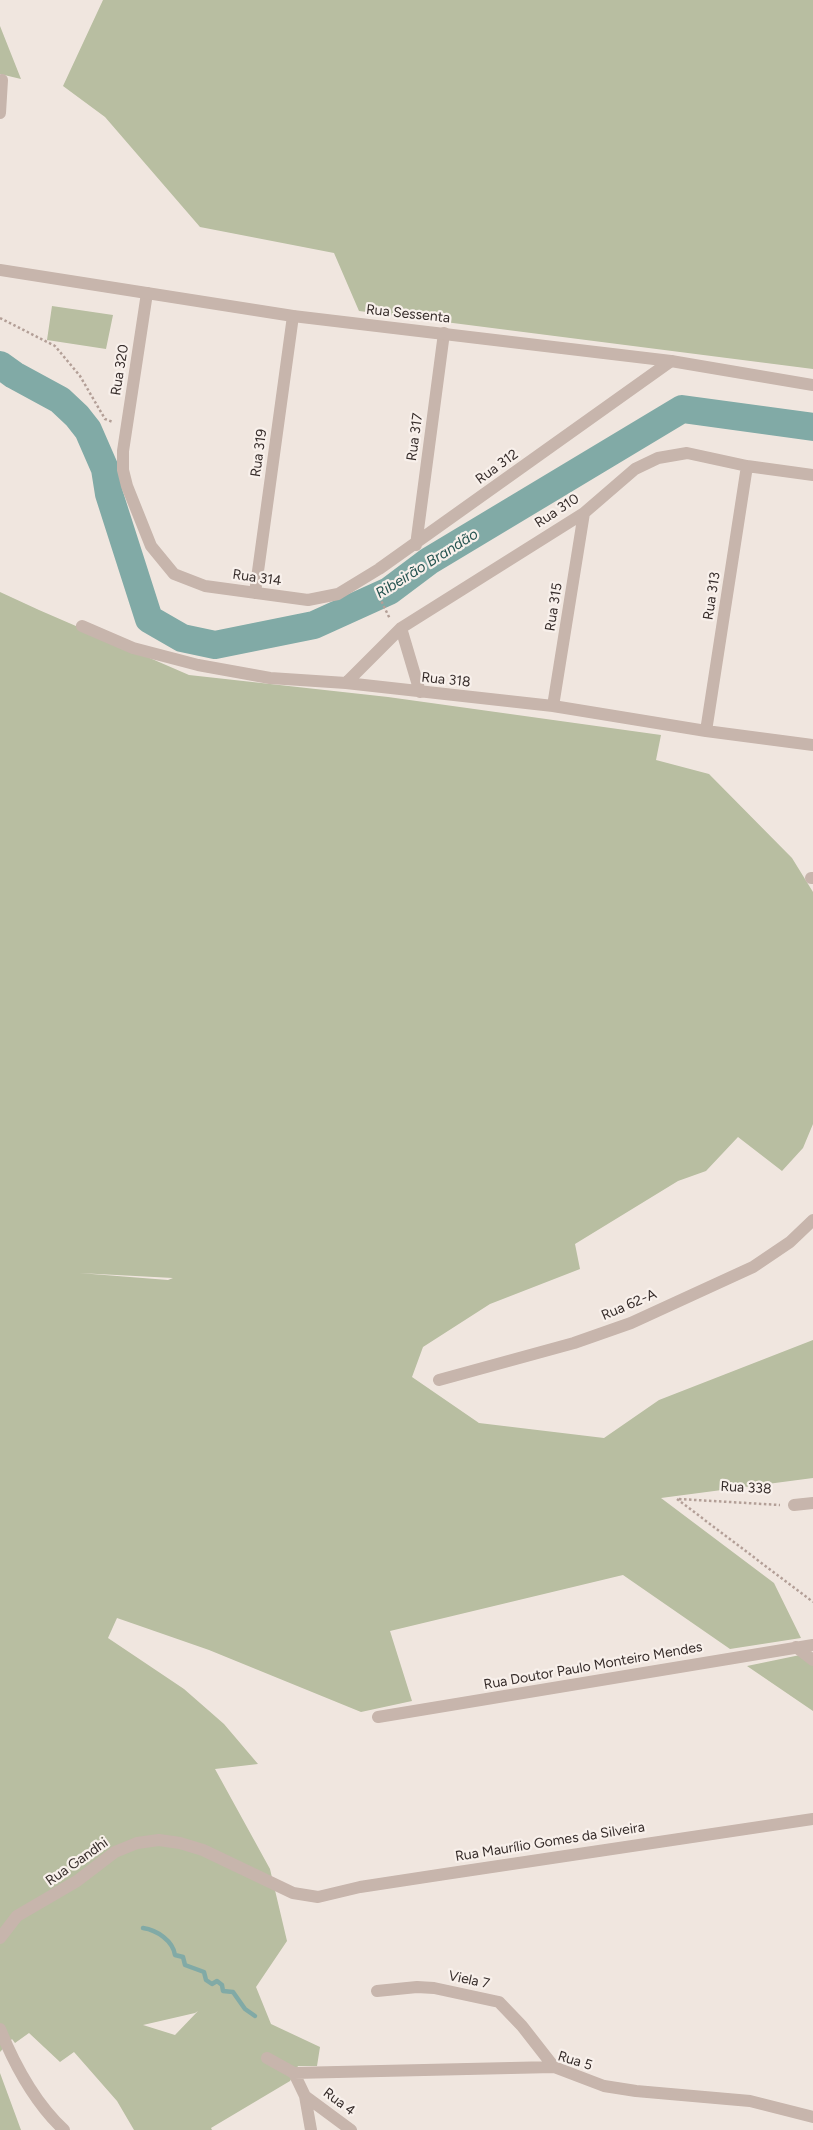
<!DOCTYPE html>
<meta charset="utf-8">
<style>
body{margin:0}
canvas{display:block;background:#f0e6df}
</style>
<canvas width="813" height="2130"></canvas>
<script>
const context = document.querySelector('canvas').getContext('2d');
context.lineJoin = 'round';
function fill(path, color) { context.fillStyle = color; context.fill(path, 'evenodd'); }
function strokePath(path, color, width, dash) { context.strokeStyle = color; context.lineWidth = width; context.lineCap = dash ? 'butt' : 'round'; context.setLineDash(dash || []); context.stroke(path); }
function write(font, color, halo, rows, align = 'center') {
  context.font = font + ' Figtree,sans-serif'; context.lineWidth = 4.5; context.setLineDash([]); context.textBaseline = 'middle'; context.strokeStyle = halo; context.fillStyle = color; for (const [text, x, y, turn = 0] of rows) {
    context.save(); context.translate(x, y); context.rotate((+turn || 0) * Math.PI / 180); context.textAlign = isNaN(turn) ? turn : align; if (halo) context.strokeText(text, 0, 0); context.fillText(text, 0, 0); context.restore();
  }
}
const green = new Path2D(`
 M103 0H813V369L359 311 334 253 200 227 105 117 63 86Z
 M0 26 21 79 0 74Z
 M52 306 113 315 106 349 47 340Z
 M0 592 39 610 189 675 388 697 661 735 656 760 709 774 792 858 813 892V1124L803 1148 782 1171 738 1137 706 1171 678 1181 575 1244 580 1269 490 1304 423 1347 412 1377 479 1423 604 1438 659 1400 813 1340V1478L661 1498 774 1583 801 1638 730 1649 623 1575 390 1631 412 1701 361 1712 209 1650 117 1618 108 1638 184 1689 224 1724 258 1764 215 1769 270 1869 287 1941 256 1987 271 2024 320 2047 317 2066H298L290 2081 211 2128 212 2130H134L117 2101 74 2052 60 2062 29 2033 15 2043 12 2039 0 2052ZM79 1273 173 1278 168 1280ZM198 2011 175 2035 143 2025 195 2013Z
 M800 1655 813 1665V1711L747 1666Z
 M0 2073 21 2130H0Z`);
const stream = new Path2D(`
 M143 1928C157 1930 173 1941 175 1955L183 1957 185 1965 204 1972 206 1980 212 1984 217 1981 222 1985 223 1991 233 1992 245 2009 255 2016`);
const river = new Path2D(`
 M0 365 14 375 60 400 77 416 88 430 105 469 109 494 149 619 182 638 215 645 314 625 389 591 429 561 682 409 813 427`);
const path = new Path2D(`
 M0 318 55 346 80 376 105 419 113 422
 M375 588 390 619
 M677 1499 813 1602
 M679 1499 780 1505`);
const minor = new Path2D(`
 M0 113 2 80
 M147 293 123 451V470L127 486 151 546 174 574 205 586 308 600 338 594 379 569 671 361
 M416 545 444 333
 M255 593 293 316
 M82 626 133 648 198 665 270 678 346 683 553 706 706 731 813 745
 M401 628 420 692
 M346 683 401 628 584 513 635 469 658 458 687 453 747 466 813 475
 M553 706 584 513
 M706 731 747 466
 M811 878H813
 M439 1380 574 1343 631 1323 753 1267 790 1242 813 1220
 M794 1505 813 1503
 M796 1647 813 1660
 M378 1717 813 1645
 M0 1938 17 1916 77 1881 115 1852 137 1843 159 1840 180 1843 203 1850 293 1893 318 1897 360 1887 445 1874 813 1819
 M377 1991 417 1987 434 1988 499 2002 522 2026 554 2067
 M0 2029C15 2066 34 2102 64 2130
 M267 2058 294 2073 305 2096 351 2130
 M294 2073 554 2067 604 2086 636 2091 750 2101 813 2117
 M305 2096 311 2130`);
const tertiary = new Path2D(`
 M0 270 293 316 671 361 813 385`);
const streetNames = [
 ["Rua Sessenta",408,314,6],
 ["Rua 320",120,370,-81],
 ["Rua 317",415,437,-82],
 ["Rua 319",259,453,-82],
 ["Rua 312",497,467,-36],
 ["Rua 310",557,511,-33],
 ["Rua 314",257,578,8],
 ["Rua 313",712,596,-81],
 ["Rua 315",554,607,-81],
 ["Rua 318",446,680,6],
 ["Rua 62-A",629,1305,-23],
 ["Rua 338",746,1488,3],
 ["Rua Doutor Paulo Monteiro Mendes",593,1666,-10],
 ["Rua Maurílio Gomes da Silveira",550,1842,-9],
 ["Rua Gandhi",77,1862,-35],
 ["Viela 7",469,1980,12],
 ["Rua 5",575,2061,17],
 ["Rua 4",339,2102,37]
];
const waterNames = [
 ["Ribeirão Brandão",427,564,-32]
];
fill(green, '#b8bea1');
strokePath(stream, '#81aaa6', 4.5);
strokePath(river, '#81aaa6', 28);
strokePath(path, '#b39f97', 2.5, [2.5, 2.5]);
strokePath(minor, '#c7b5ac', 12);
strokePath(tertiary, '#c7b5ac', 12);
write('14px', '#362c2a', '#f8f0eb', streetNames);
write('italic 15px', '#245350', '#f8f0eb', waterNames);
</script>
